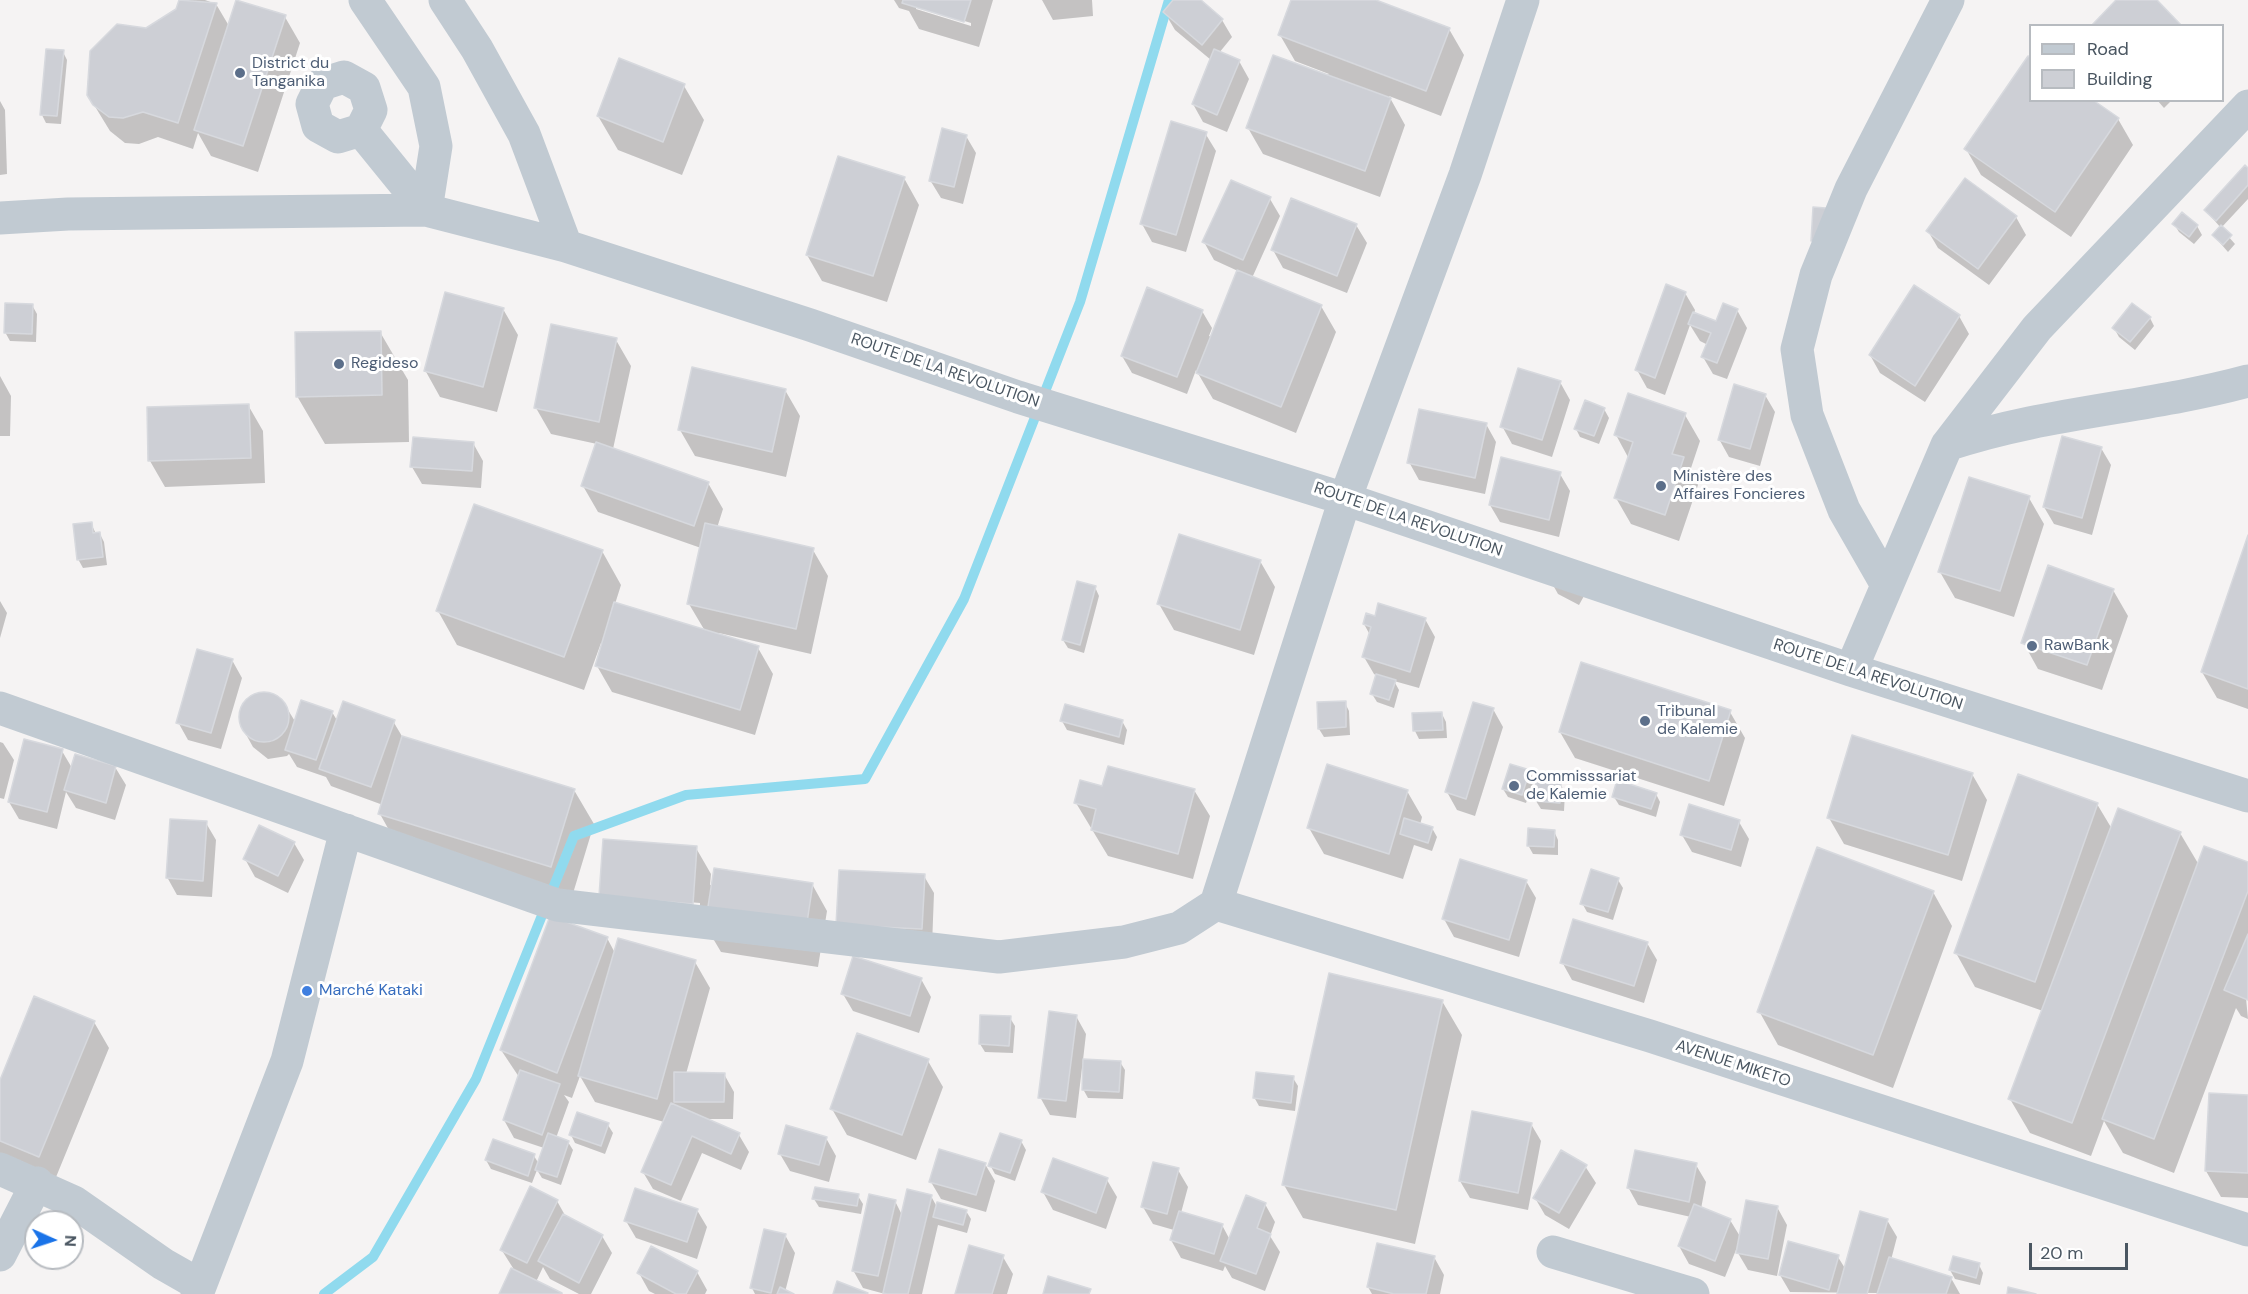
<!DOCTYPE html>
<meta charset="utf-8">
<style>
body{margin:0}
#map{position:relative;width:2248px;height:1294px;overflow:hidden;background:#f5f3f3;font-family:"DM Sans",sans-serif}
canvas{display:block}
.legend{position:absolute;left:2029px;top:24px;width:195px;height:78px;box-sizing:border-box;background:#fff;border:2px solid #b7bbc0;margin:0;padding:8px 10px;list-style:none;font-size:18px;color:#4a5661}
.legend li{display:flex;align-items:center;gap:12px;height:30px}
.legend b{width:30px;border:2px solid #b7bbc0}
.north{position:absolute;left:24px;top:1210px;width:60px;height:60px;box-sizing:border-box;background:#fff;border:2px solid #b7bbc0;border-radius:50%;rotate:93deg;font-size:16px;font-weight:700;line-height:24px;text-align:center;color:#4a5661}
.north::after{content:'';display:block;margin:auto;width:21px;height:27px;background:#1a73e8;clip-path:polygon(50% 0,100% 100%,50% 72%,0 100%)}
.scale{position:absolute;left:2029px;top:1243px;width:99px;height:27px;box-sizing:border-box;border:3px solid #4a5661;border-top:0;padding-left:8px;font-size:18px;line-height:21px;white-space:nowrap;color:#4a5661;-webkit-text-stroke:4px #fff;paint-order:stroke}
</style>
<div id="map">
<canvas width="2248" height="1294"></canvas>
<ul class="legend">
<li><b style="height:8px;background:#c1cad2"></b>Road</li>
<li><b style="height:16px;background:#cdcfd5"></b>Building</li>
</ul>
<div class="north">N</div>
<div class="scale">20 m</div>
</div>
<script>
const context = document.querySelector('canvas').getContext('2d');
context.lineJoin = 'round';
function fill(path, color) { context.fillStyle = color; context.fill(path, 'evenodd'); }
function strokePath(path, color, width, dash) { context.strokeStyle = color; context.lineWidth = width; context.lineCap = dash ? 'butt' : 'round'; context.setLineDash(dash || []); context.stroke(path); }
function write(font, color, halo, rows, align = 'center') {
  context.font = font + ' "DM Sans",sans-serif'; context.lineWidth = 6; context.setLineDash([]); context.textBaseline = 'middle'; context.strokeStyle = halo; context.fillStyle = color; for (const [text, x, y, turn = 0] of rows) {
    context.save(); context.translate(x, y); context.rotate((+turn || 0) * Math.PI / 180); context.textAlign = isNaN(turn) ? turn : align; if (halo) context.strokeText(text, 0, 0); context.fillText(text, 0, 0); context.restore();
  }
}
const shadow = new Path2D(`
 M181 0H205L216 4 229 26 285 17 300 43 258 172 211 156 198 133 193 149 158 137 139 144 125 143 110 131 88 95 147 30 177 10Z
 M894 0H993L979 47 919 29 909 11 899 8ZM916 6 971 23V26L916 9Z
 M1042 0H1092L1093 16 1053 20Z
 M1175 0H1198L1222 20 1232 37 1219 53 1239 61 1249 79 1227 132 1203 122 1193 104 1211 60 1175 30 1165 13Z
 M1293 0H1372L1449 29 1464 55 1441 116 1389 96 1405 125 1380 197 1263 154 1248 128 1329 74 1295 61 1280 35Z
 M63 52 67 60 61 124 46 123 42 115Z
 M2028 58 2030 59V100L2118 119 2133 145 2071 237 1981 175 1966 149Z
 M620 60 684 86 704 120 682 175 618 150 598 116Z
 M2157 100H2172L2164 108Z
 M0 101 5 110 7 174 0 175Z
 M1205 133 1216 151 1186 252 1152 242 1142 224Z
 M966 136 976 153 963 204 941 198 930 180Z
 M2248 170V199L2221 228 2235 244 2228 252 2214 236 2221 228 2206 211Z
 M904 178 919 205 887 302 822 281 807 255Z
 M1270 199 1280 216 1252 278 1321 306 1336 332 1296 433 1213 399 1196 370 1187 394 1132 373 1122 356 1202 311 1212 328 1209 336 1212 337 1238 271 1214 260 1204 242Z
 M2016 217 2026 235 1989 285 1938 248 1928 231Z
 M2174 224 2197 226 2202 235 2194 244 2179 232Z
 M1356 225 1367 243 1347 293 1283 268 1273 250Z
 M1685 293 1695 310 1694 314 1717 323 1737 310 1747 328 1727 379 1713 374 1703 357 1708 345 1700 341 1690 325 1665 395 1647 388 1637 370Z
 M32 305 37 314 36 342 10 341 5 332Z
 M503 309 518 335 497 412 440 397 425 370Z
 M1959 316 1969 334 1925 402 1880 373 1870 355Z
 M2150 318 2154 326 2135 350 2119 337 2114 328Z
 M380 332 408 380 409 442 325 444 297 396Z
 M616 340 631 366 613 449 708 483 723 509 717 528 813 550 828 576 811 654 719 633 718 635 758 648 773 674 755 735 612 692 597 666 603 644 601 643 584 690 457 645 438 611 602 551 621 585 615 604 705 631 689 604 701 548 598 512 583 486 597 444 551 434 536 408Z
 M0 376 11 396 10 436H0Z
 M1560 382 1570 400 1552 457 1512 444 1502 426Z
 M785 390 800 416 786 477 695 456 680 430Z
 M1765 395 1775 412 1760 466 1729 457 1719 439Z
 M248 405 263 431 265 483 165 487 150 461Z
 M1604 409 1609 418 1599 444 1580 437 1576 429Z
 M1685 415 1700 441 1690 471 1698 485 1679 541 1631 524 1616 498 1629 459 1616 435Z
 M1486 424 1496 442 1485 494 1419 480 1409 462Z
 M473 443 483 461 481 488 422 484 412 467Z
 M2101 448 2111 465 2092 535 2054 524 2044 507Z
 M1560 474 1570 491 1559 537 1500 522 1490 505Z
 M2029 498 2044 524 2014 617 1955 598 1940 572Z
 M91 523 96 534H100L104 542 107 565 83 568 78 559Z
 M2248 540V709L2217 698 2202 672Z
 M1260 561 1275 587 1254 655 1174 630 1159 604Z
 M1553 585 1584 596 1579 605 1558 594Z
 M1095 587 1099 596 1084 653 1068 648 1063 640Z
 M2113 590 2128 616 2102 690 2038 669 2023 642Z
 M0 601 7 613 0 638Z
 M1376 618 1425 619 1435 637 1419 688 1394 681 1399 690 1394 708 1377 702 1372 694 1377 676 1374 674 1364 657 1370 635 1364 624Z
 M232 660 242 678 221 749 188 740 178 722Z
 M270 693 285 705 296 723 332 712 338 722 393 721 403 738 574 790 594 824 571 900 399 848 380 814 383 805 331 786 326 777 297 767 289 754 287 756 268 759 253 747 243 729 240 710 252 695Z
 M1345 703 1349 711 1350 735 1324 737 1319 729Z
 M1493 709 1503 727 1475 816 1457 810 1447 792Z
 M1730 712 1745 738 1724 806 1575 758 1560 732Z
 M1442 714 1446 722 1447 738 1419 739 1415 731Z
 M1062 721H1122L1127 730 1124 745 1067 730Z
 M0 742 3 743 14 760 4 799 0 798Z
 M62 751 72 768 115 767 126 785 115 820 76 808 66 792 57 829 19 819 9 802Z
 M1529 771 1534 780 1526 803 1508 797 1503 789Z
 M1972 774 1987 800 1962 881 1844 844 1829 818Z
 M1560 784 1565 792 1564 811 1541 809 1536 801Z
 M1104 788 1194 790 1210 816 1193 879 1108 856 1076 803Z
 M1407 791 1422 817 1420 825 1432 828 1437 837 1432 851 1414 845 1403 879 1324 854 1309 828Z
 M1656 794 1660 802 1656 817 1619 805 1614 797Z
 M2097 804 2112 829 2180 833 2199 865 2248 864V999L2246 998 2248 1019 2241 1016 2236 1008 2174 1173 2123 1153 2104 1121 2091 1156 2030 1133 2010 1099 2043 1011 1975 987 1956 953Z
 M1739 822 1749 839 1741 867 1692 852 1682 835Z
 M206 823 216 840 212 897 177 895 167 877Z
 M1554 831 1558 840V855L1533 854 1528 845Z
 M605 840 696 848 711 874 710 885H712L715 870 812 884 827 911 818 967 721 952 708 930 615 922 600 896ZM615 896 700 903V906L615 899Z
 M294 843 304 860 288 893 255 877 245 859Z
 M924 876 934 893 932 946 848 942Z
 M1618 880 1623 888 1613 920 1587 912 1582 903Z
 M1526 881 1536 898 1519 957 1454 937 1444 919Z
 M1933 892 1952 926 1893 1088 1778 1045 1759 1011Z
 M607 938 615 953 695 962 710 988 686 1074H724L734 1092 733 1119H703L739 1135 749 1152 741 1170 702 1153 681 1201 653 1189 643 1172 664 1122 595 1102 580 1076 572 1098 564 1095 569 1102 556 1138 568 1142 573 1150 561 1185 542 1178 537 1170 532 1183 491 1169 486 1160 534 1156 539 1164 544 1148 514 1138 504 1120 519 1077 501 1050Z
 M1647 943 1657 960 1644 1003 1572 980 1562 962Z
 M921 979 931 997 919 1033 853 1011 843 994Z
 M1442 1001 1462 1035 1415 1244 1303 1218 1284 1185Z
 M1076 1016 1086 1034 1083 1060 1120 1062 1125 1070 1123 1099 1088 1098 1083 1089 1084 1069 1082 1068 1076 1118 1050 1115 1040 1097Z
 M1010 1018 1015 1026 1013 1053 985 1052 980 1044Z
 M94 1022 109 1048 54 1182 0 1160V1084Z
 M928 1061 943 1087 916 1160 847 1135 832 1109Z
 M1293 1078 1298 1086 1295 1111 1259 1106 1254 1097Z
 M2248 1097V1198L2221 1197 2206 1171Z
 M1531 1124 1541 1141 1528 1210 1470 1198 1460 1181Z
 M608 1125 613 1133 605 1154 575 1143 571 1135Z
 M826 1138 836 1156 829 1182 790 1171 780 1154Z
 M1021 1141 1026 1150 1015 1181 995 1174 990 1165Z
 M985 1164 995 1181 986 1212 941 1199 931 1182Z
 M1696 1165 1706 1182 1701 1209 1730 1220 1741 1238 1777 1207 1787 1225 1777 1276 1748 1270 1738 1253V1245L1725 1277 1689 1264 1679 1246 1691 1217 1638 1205 1628 1187Z
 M1585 1166 1596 1183 1569 1229 1545 1215 1535 1198Z
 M1178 1170 1188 1187 1181 1213 1222 1225 1230 1240 1265 1204 1275 1222 1270 1236 1280 1252 1265 1291 1232 1278 1225 1266 1223 1271 1181 1258 1171 1240 1174 1230 1153 1224 1143 1207Z
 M1107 1180 1117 1197 1106 1229 1053 1210 1043 1192Z
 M858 1196 863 1204 861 1214 819 1207 814 1199Z
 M931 1196 937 1207 966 1211 971 1219 967 1233 938 1225 922 1294H885L863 1288 853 1270 895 1201 902 1215Z
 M557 1201 566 1217 602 1236 612 1253 591 1294H579L550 1279 543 1267 536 1282 561 1294H501L513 1268 501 1249Z
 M697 1210 707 1227 697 1259 636 1238 626 1221Z
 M1887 1220 1897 1237 1891 1260 1951 1278 1960 1294 1790 1292 1780 1275 1838 1257 1846 1270Z
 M785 1235 795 1253 785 1292 791 1294H755L752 1288Z
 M1003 1257 1013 1274 1007 1294H957Z
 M1434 1257 1444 1275 1440 1294H1372L1368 1287Z
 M1979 1265 1983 1273 1980 1285 1955 1279 1950 1270Z
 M697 1272 707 1290 705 1294H655L649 1291 639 1273Z`);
const stream = new Path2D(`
 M324 1294 373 1257 476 1079 574 836 686 795 865 779 964 599 1080 302 1169 0`);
const building = new Path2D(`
 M179 0 217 3 178 123 143 112 123 118 109 117 93 105 87 95 90 51 117 24 146 28 176 9Z
 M236 0 286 15 243 146 194 130Z
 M903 0H971L964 22 902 3Z
 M1173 0H1201L1223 19 1202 45 1163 12Z
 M1291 0H1376L1450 28 1426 91 1278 35Z
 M2116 0H2157L2182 26H2091Z
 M46 49 64 50 57 116 40 115Z
 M1214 49 1240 60 1217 115 1192 104Z
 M1273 55 1391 98 1365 171 1246 128Z
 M2028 56 2030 57V100H2093L2119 118 2055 212 1964 149Z
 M619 58 685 84 663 142 597 116Z
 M1171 121 1207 132 1176 235 1140 224Z
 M942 128 967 135 954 187 929 181Z
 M838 156 905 177 873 276 806 255Z
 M2245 165 2248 168V185L2216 221 2204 210Z
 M1965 178 2017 216 1978 269 1926 231Z
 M1231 180 1271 197 1243 260 1202 242Z
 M1291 198 1357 224 1337 276 1271 250Z
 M1813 207 1839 209 1837 242 1811 241Z
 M2182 212 2198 225 2189 237 2172 224Z
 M2221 225 2232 235 2223 245 2212 235Z
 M1237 270 1322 305 1281 407 1196 373Z
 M1666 284 1686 292 1655 378 1635 370Z
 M1914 285 1960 315 1915 386 1869 355Z
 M1147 287 1203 310 1177 377 1121 356Z
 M445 292 504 308 483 387 424 371Z
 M5 303 33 304 32 334 4 333Z
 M1723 303 1738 309 1717 363 1701 357 1711 333 1688 324 1693 312 1716 321Z
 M2132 303 2151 317 2130 342 2112 328Z
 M551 324 617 338 599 422 534 408Z
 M381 331 382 395 296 397 295 332Z
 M692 367 786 389 772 452 678 430Z
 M1518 368 1561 381 1542 440 1500 427Z
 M1734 384 1766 394 1750 449 1718 440Z
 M1628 393 1686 413 1672 454 1684 457 1665 515 1614 498 1633 442 1614 435Z
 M1585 400 1605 408 1594 436 1574 429Z
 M249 404 251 458 148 461 147 407Z
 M1419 409 1487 423 1475 478 1407 463Z
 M2062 436 2102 447 2082 518 2043 507Z
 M413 437 474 442 472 471 410 467Z
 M596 442 709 482 694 526 581 486Z
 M1501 457 1561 472 1549 520 1489 505Z
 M1969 477 2030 496 2000 591 1938 572Z
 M474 504 603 550 564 657 436 611Z
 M92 522 93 533 100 532 103 557 77 560 73 524Z
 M705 523 814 548 796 629 687 604Z
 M1179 534 1261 560 1240 630 1157 604Z
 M2248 535V689L2201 672Z
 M2048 565 2114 589 2087 665 2021 643Z
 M1077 581 1096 586 1080 645 1062 640Z
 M614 602 759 646 740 710 595 666Z
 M1378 603 1426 618 1410 672 1362 657 1371 627 1363 624 1366 613 1375 616Z
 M197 649 233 659 211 733 176 723Z
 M1581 662 1731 710 1709 781 1559 732Z
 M1376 674 1396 680 1389 700 1370 694Z
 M239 717a25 25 0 1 1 50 0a25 25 0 1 1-50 0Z
 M301 700 333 711 316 760 285 750Z
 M343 701 395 720 371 787 319 769Z
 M1346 701V727L1318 729 1317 702Z
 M1473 702 1494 708 1466 799 1445 792Z
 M1065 704 1123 720 1119 737 1060 721Z
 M1442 712 1443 730 1413 731 1412 713Z
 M1852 735 1973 773 1948 855 1827 818Z
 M402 736 575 789 551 867 378 814Z
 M24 739 63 749 47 812 8 802Z
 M75 754 116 766 106 803 64 790Z
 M1327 764 1408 790 1389 854 1307 828Z
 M1510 764 1530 770 1522 795 1502 789Z
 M1108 766 1195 789 1178 854 1091 830 1096 809 1074 803 1080 780 1102 786Z
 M2018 774 2098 803 2035 982 1954 953Z
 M1617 780 1657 793 1651 809 1612 797Z
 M1536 781 1561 783 1560 803 1535 801Z
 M1689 804 1740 820 1731 850 1680 835Z
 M2118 808 2181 832 2072 1123 2008 1099Z
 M1404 818 1433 827 1428 843 1400 834Z
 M170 819 207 821 203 881 166 878Z
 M259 825 295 842 278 876 243 859Z
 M1528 828 1555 830 1554 847 1527 846Z
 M603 839 697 846 693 904 599 896Z
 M2204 846 2248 862V891L2154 1139 2102 1119Z
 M1817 847 1934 891 1873 1055 1757 1012Z
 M1460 859 1527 880 1509 940 1442 919Z
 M714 868 813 883 804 942 705 926Z
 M1591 869 1619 878 1608 912 1580 904Z
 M839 870 925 874 922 929 836 925Z
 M550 916 608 937 557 1073 500 1050Z
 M1573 919 1648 942 1634 986 1560 963Z
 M2248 934V1000L2224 990Z
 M618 938 696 960 657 1099 578 1076Z
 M853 956 922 978 910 1016 841 994Z
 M1329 973 1443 1000 1396 1210 1282 1185Z
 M34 996 95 1021 39 1157 0 1141V1080Z
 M1049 1011 1077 1015 1066 1101 1038 1098Z
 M980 1015 1011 1016 1009 1046 979 1044Z
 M857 1033 929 1059 902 1135 830 1109Z
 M1083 1059 1121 1061 1119 1092 1082 1090Z
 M520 1070 560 1084 542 1135 503 1120Z
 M674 1072 725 1073 724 1102H674Z
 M1256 1072 1294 1076 1291 1103 1253 1098Z
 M2209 1093 2248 1095V1173L2205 1171Z
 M671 1103 740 1133 731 1154 692 1136 671 1185 641 1172Z
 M1472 1111 1532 1123 1518 1193 1459 1181Z
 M577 1112 609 1123 601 1146 569 1135Z
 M786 1125 827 1137 819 1165 778 1154Z
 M548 1133 569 1141 557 1177 535 1170Z
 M1000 1133 1022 1140 1010 1173 988 1166Z
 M493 1139 535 1154 528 1176 485 1160Z
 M939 1149 986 1163 976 1195 929 1182Z
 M1561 1150 1587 1165 1559 1213 1533 1198Z
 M1635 1150 1697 1163 1689 1202 1627 1188Z
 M1053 1158 1108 1178 1096 1213 1041 1192Z
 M1153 1162 1179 1168 1167 1214 1141 1207Z
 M530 1186 558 1200 527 1263 500 1250Z
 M815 1187 859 1194 857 1206 812 1199Z
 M635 1188 698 1209 687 1242 624 1221Z
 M907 1189 932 1195 908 1294H887L883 1293Z
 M869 1194 896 1200 878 1276 852 1271Z
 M1246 1195 1266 1203 1257 1228 1271 1234 1256 1274 1220 1261Z
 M1746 1200 1778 1206 1768 1259 1736 1253Z
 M937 1202 967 1210 963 1225 933 1217Z
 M1694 1204 1731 1219 1715 1261 1678 1246Z
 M1179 1211 1223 1224 1214 1254 1170 1240Z
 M1860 1211 1888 1219 1867 1294H1837Z
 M563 1214 603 1235 579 1283 538 1261Z
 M764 1229 786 1234 771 1293 750 1288Z
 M1788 1241 1839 1255 1829 1290 1779 1275Z
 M1377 1243 1435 1256 1426 1294H1394L1367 1287Z
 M969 1245 1004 1255 992 1294H955Z
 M651 1246 698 1271 686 1294H676L637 1273Z
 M1953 1256 1980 1263 1976 1278 1949 1270Z
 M1889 1257 1952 1277 1946 1294H1877Z
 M511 1268 562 1293V1294H499Z
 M1048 1276 1091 1289 1089 1294H1043Z
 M837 1281 868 1293 867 1294H833Z
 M780 1287 794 1294H777Z
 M2008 1287 2036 1294H2007Z`);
const street = new Path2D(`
 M365 0 424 87 436 146 426 210
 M445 0 477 49 524 134 566 246
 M361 130 338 137 318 126 312 104 322 84 344 77 364 88 371 110 361 130 426 210
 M0 218 68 214 426 210 566 246 810 325 1018 397 1345 499 1851 670 2248 796
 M1947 445C2044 412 2149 408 2248 381
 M1887 585 1844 510 1807 415 1797 349 1816 275 1851 189 1948 0
 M1851 670 1947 445 2037 328 2248 106
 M0 708 557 905 999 957 1124 942 1179 928 1216 904 1345 499 1465 175 1523 0
 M1216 904 1650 1036 2248 1230
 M0 1169 74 1202 163 1264 200 1285
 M1553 1252 1693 1294
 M0 1255 37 1183
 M197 1294 287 1061 346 830`);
const markers = [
 [240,73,6,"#5c6f8a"],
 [339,364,6,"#5c6f8a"],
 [1661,486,6,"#5c6f8a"],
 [2032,646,6,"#5c6f8a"],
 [1645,721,6,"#5c6f8a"],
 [1514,786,6,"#5c6f8a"],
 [307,991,6,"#3f7fe0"]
];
const serviceNames = [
 ["District du",252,64],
 ["Tanganika",252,82],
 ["Regideso",351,364],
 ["Ministère des",1673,477],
 ["Affaires Foncieres",1673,495],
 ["RawBank",2044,646],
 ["Tribunal",1657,712],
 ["de Kalemie",1657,730],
 ["Commisssariat",1526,777],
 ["de Kalemie",1526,795]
];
const streetNames = [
 ["ROUTE DE LA REVOLUTION",945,371,19],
 ["ROUTE DE LA REVOLUTION",1408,520,19],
 ["ROUTE DE LA REVOLUTION",1868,675,18],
 ["AVENUE MIKETO",1733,1064,18]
];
const shopNames = [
 ["Marché Kataki",319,991]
];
fill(shadow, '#0003');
strokePath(stream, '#90daee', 10);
fill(building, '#cdcfd5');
strokePath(building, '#d7d9de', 1.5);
strokePath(street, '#c1cad2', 33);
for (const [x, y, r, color] of markers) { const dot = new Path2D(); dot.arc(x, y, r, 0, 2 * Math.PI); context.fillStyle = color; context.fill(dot); strokePath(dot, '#fff', 2); }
write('16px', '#4e5e75', '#fff', serviceNames, 'left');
write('16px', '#4a5661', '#fff', streetNames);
write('16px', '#366cbe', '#fff', shopNames, 'left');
</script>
